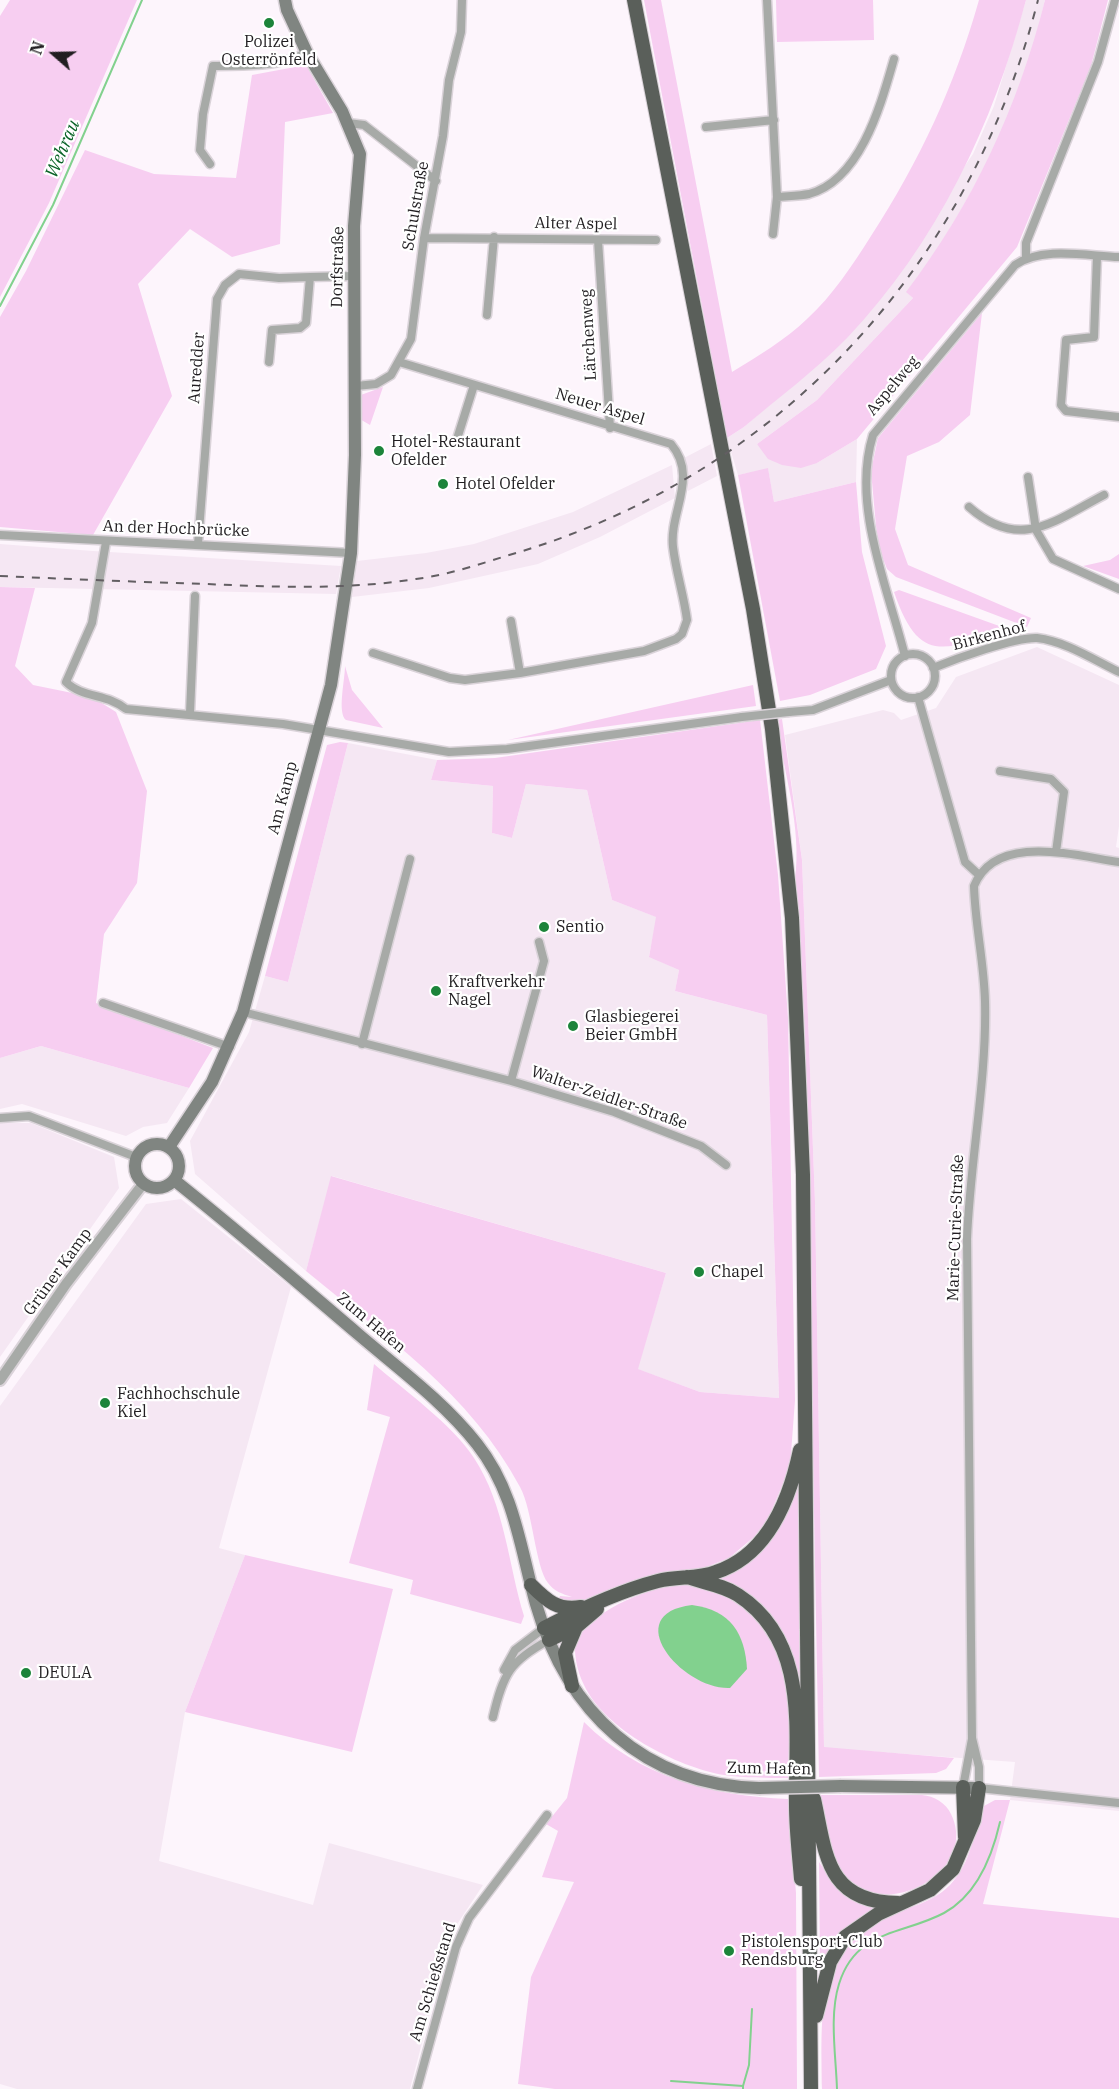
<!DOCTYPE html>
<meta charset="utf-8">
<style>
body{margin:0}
#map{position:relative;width:1119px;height:2089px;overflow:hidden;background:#fdf5fc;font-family:"IBM Plex Serif",serif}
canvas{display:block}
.north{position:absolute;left:24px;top:24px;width:60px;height:60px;-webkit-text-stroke:4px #fff;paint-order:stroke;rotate:290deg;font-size:16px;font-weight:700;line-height:24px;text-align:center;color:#211e21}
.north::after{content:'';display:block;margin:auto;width:21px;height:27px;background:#211e21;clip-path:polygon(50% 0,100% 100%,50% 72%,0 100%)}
</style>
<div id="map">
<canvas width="1119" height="2089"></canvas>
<div class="north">N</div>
</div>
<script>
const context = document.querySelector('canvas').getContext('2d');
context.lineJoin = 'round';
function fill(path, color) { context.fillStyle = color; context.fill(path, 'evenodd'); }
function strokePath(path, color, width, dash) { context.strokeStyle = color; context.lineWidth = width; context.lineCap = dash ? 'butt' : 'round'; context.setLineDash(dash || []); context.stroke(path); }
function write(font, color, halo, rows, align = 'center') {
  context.font = font + ' "IBM Plex Serif",serif'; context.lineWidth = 4.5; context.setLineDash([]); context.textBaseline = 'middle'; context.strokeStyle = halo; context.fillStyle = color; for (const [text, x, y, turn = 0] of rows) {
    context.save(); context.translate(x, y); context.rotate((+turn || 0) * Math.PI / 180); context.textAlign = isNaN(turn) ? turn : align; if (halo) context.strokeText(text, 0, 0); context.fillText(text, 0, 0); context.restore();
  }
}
const built = new Path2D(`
 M1026 0H1045L1033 48 1011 111 989 160 962 208 933 257 907 292 913 298 817 400 757 444 817 463 857 439 856 482 774 502 768 469 738 475 727 438 744 427 846 338 973 154 994 106Z
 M711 444 717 476 688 491 687 471 682 459Z
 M672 465 675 498 600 537 538 564 429 588 352 597 357 561 426 553 474 544 573 512Z
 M0 544 93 551 341 566 336 594 0 587Z
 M1037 647 1119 685V826L1116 847 1119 848V1811L1010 1800 1015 1762 824 1748 815 1202 802 860 785 735 883 710 894 713 901 720 936 708 956 677Z
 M348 743 437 760 431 780 493 786 492 833 512 838 526 784 587 790 612 900 657 917 649 956 679 970 675 991 767 1015 779 1398 700 1392 637 1369 666 1273 332 1176 306 1271 195 1174 190 1141 249 1032 265 976 288 982Z
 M41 1046 189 1088 167 1123 143 1127 126 1136 22 1104 0 1109V1058Z
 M0 1123H31L114 1157 119 1188 0 1357Z
 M181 1199 291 1287 219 1548 245 1555 185 1712 159 1861 313 1905 329 1843 483 1885 450 1935 410 2089H17L0 2084V1406L146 1204Z`);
const green = new Path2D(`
 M10 0H137L49 203 0 297V16Z
 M644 0H661L732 372C758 356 785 340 807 319 833 295 852 266 871 236 919 162 955 85 979 0H1026C993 125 937 243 847 338 816 370 778 398 744 427L727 438Z
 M776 0H873L874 40 777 42Z
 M1045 0H1108L1091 66 1017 247 857 439 817 463 801 468 782 465 768 459 757 444 817 400 913 298 906 292C973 204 1018 107 1045 0Z
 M306 65 333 113 285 122 280 244 232 257 190 229 138 284 172 396 93 535 0 527V317L26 271 85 150 154 174 236 178 252 75Z
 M982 313 970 415 939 442 907 456 895 529 908 565 1031 618 1027 627 896 577 887 569 880 551 876 526 871 471 878 438Z
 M383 387 370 425 358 418V396Z
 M768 468 774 502 856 482 862 552 886 646 876 669 810 695 780 701 738 475Z
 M1119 554V579L1083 566 1110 560Z
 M0 587 35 588 15 666 33 685 92 697 116 712 147 791 137 883 104 934 96 1003 213 1048 189 1088 41 1046 0 1058Z
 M899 590 1002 627 1005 631C943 650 919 665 894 592Z
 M345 666 352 690 383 728 346 720C337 713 345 680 345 666Z
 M753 685 756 706 508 740Z
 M782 719 802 860 815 1202 824 1747 954 1758 946 1769 936 1773 819 1777 805 1033 795 880C802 827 784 773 776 720Z
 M760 720 778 875 788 1018 795 1400 790 1467 768 1519 754 1537 729 1558 701 1569 577 1602 558 1601 560 1596 572 1597C562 1594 554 1591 548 1583 535 1566 533 1511 520 1487 470 1393 386 1337 306 1271L331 1176 666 1273 638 1369 700 1392 779 1398 767 1015 675 991 679 970 649 957 656 917 612 900 587 790 526 784 512 838 492 833 493 786 431 780 437 760 495 758Z
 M340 742 348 743 288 982 265 976 327 745Z
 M374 1364C404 1390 453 1425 474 1458 505 1505 508 1564 524 1616L521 1624 410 1594 413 1580 349 1563 390 1417 367 1410Z
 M797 1479H800V1702L782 1636 714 1578 740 1564Z
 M245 1555 393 1589 352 1752 185 1712Z
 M687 1584C742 1589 779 1633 788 1686 793 1715 788 1748 788 1778 767 1778 745 1778 724 1775 677 1767 605 1730 584 1685 576 1669 574 1653 575 1636 602 1608 648 1586 687 1584Z
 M584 1722C639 1777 712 1796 788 1799L796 1893 797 2089H555L518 2084 531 1977 574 1882 542 1877 558 1831 546 1824 567 1798Z
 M819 1795H922C934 1796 946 1803 951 1814 982 1878 867 1929 835 1866 824 1844 822 1819 819 1795Z
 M995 1800H1010L983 1904 1119 1918V2089H822C822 2027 813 1950 881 1918 906 1907 930 1905 950 1885 972 1862 973 1833 984 1806Z
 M819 1862 829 1876 881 1906 847 1927 820 1964Z`);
const water = new Path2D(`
 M692 1605C731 1610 745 1634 747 1669L730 1688C682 1690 618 1614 692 1605Z`);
const stream = new Path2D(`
 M0 306 53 205 142 0
 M671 2081 743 2086V2089
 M743 2086 749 2065 752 2009
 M837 2089C836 2056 829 2016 839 1984 856 1929 903 1935 944 1913 977 1895 992 1857 1000 1822`);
const minor = new Path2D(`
 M767 0 777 197 773 234
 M348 123 364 125 436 181
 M706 127 774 120
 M210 164 200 150 203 114 213 66C249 65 273 68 307 53
 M777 197C787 196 799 196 809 194 861 180 881 104 894 59
 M424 238 656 240
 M598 240 610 428
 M1097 256 1094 337 1066 340 1061 405 1066 411 1119 417
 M1026 258V243L1098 62 1115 0
 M487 315 494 237
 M269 362 272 330 300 328 306 323 310 277 354 276
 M356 386 376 384 391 375 411 339 424 238 443 136 449 80 461 32 462 0
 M457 439 474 385
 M1028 477 1036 530 1053 559 1119 589
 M969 507C1020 552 1054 521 1104 495
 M0 535 351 553
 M106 542 92 623 66 682C82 698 108 694 126 709L283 724 449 752 507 749 742 717
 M198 544 217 299 225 285 239 274 279 278 310 277
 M511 621 520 673
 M373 653 450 678 465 680 520 673 644 651 676 639 682 634 687 620C684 596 676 572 673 547 669 512 699 477 671 444L399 362
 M891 676a22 22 0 1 1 44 0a22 22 0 1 1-44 0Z
 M905 656C888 588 851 505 873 435L1015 265C1042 246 1087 256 1119 257
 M933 668C955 659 1015 637 1037 638 1065 641 1094 660 1119 672
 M918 697 965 862 979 875
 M789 712 813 710 891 680
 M190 713 195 596
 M1000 771 1051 779 1064 792 1056 852
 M1119 862C1076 856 996 832 974 886 975 924 984 962 985 1001 987 1080 970 1160 967 1239L972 1738 979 1767V1788L1119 1803
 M103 1003 230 1047
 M243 1012 511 1081 614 1112 701 1146 726 1165
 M362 1044 410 859
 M511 1081 544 961 539 942
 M0 1118 29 1116 136 1157
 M504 1670 515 1650 544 1628
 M493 1717C503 1674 510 1661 549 1640
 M963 1787 972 1739
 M417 2089 456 1947 469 1918 547 1815`);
const tertiary = new Path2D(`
 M0 1380 66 1284 143 1184`);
const secondary = new Path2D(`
 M135 1166a22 22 0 1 1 44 0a22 22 0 1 1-44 0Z
 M169 1147 212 1082 243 1012 331 685 351 553 355 455 354 226 360 154 342 111 307 53 287 10 285 0
 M174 1180C237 1230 297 1282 358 1334 399 1369 444 1402 477 1444 515 1492 520 1548 536 1604 567 1712 644 1785 759 1788
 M841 1786 979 1788`);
const trunk = new Path2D(`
 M634 0 753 609 772 729 792 918 803 1175 811 2089
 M687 1577C704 1583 723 1585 738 1595 810 1642 795 1732 796 1805 796 1830 799 1854 801 1879
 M531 1585C547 1601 558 1611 581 1607
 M544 1628C579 1610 619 1591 658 1581 677 1576 698 1579 716 1572 768 1555 790 1498 800 1450
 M549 1640 576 1627 597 1609
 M572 1686 565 1653 576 1627
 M963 1787 965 1837
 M814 1799C826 1854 826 1902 898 1903
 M816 2016 830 1962 845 1937 878 1914 930 1890 953 1869 974 1820 979 1788`);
const rail = new Path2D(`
 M0 576C68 579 137 582 205 584 276 587 346 590 416 579 447 575 477 565 506 556 775 479 969 270 1038 0`);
const minorBridge = new Path2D(`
 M742 717 789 712`);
const secondaryBridge = new Path2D(`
 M759 1788 841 1786`);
const markers = [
 [269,23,6,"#1c843a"],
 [379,451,6,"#1c843a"],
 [443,484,6,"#1c843a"],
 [544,927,6,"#1c843a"],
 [436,991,6,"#1c843a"],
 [573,1026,6,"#1c843a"],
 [699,1272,6,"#1c843a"],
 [105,1403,6,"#1c843a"],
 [26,1673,6,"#1c843a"],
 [729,1951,6,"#1c843a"]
];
const poiNames = [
 ["Polizei",269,42,"center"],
 ["Osterrönfeld",269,60,"center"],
 ["Hotel-Restaurant",391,442],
 ["Ofelder",391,460],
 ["Hotel Ofelder",455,484],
 ["Sentio",556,927],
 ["Kraftverkehr",448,982],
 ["Nagel",448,1000],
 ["Glasbiegerei",585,1017],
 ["Beier GmbH",585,1035],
 ["Chapel",711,1272],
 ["Fachhochschule",117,1394],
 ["Kiel",117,1412],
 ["DEULA",38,1673],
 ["Pistolensport-Club",741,1942],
 ["Rendsburg",741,1960]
];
const streetNames = [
 ["Schulstraße",416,206,-80],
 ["Alter Aspel",576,224,1],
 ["Dorfstraße",338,267,-89],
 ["Lärchenweg",589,335,-93],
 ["Auredder",197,368,-86],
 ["Aspelweg",893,386,-50],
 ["Neuer Aspel",600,407,17],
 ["An der Hochbrücke",176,529,2],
 ["Birkenhof",989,636,-15],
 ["Am Kamp",283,798,-75],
 ["Walter-Zeidler-Straße",609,1098,19],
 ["Marie-Curie-Straße",956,1228,-88],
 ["Grüner Kamp",58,1272,-54],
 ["Zum Hafen",371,1323,40],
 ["Zum Hafen",769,1769,1],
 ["Am Schießstand",433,1982,-73]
];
const waterNames = [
 ["Wehrau",63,149,-67]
];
fill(built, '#f5e7f3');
fill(green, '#f7cef1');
fill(water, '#82d18e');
strokePath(stream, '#82d18e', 2);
strokePath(minor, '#dad3d9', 11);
strokePath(tertiary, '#dad3d9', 14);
strokePath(secondary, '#dad3d9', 15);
strokePath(trunk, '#dad3d9', 16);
strokePath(minor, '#a7aaa7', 8);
strokePath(tertiary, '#a7aaa7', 10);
strokePath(secondary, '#808581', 12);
strokePath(trunk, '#5a5f5a', 14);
strokePath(rail, '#625e62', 2, [8, 8]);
strokePath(minorBridge, '#dad3d9', 11, []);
strokePath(secondaryBridge, '#dad3d9', 15, []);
strokePath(minorBridge, '#a7aaa7', 8);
strokePath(secondaryBridge, '#808581', 12);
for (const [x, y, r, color] of markers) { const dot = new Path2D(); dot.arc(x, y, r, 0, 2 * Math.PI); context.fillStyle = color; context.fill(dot); strokePath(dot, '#fff', 2); }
write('16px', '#211e21', '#fff', poiNames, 'left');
write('16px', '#211e21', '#fff', streetNames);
write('italic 18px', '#0a6327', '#fff', waterNames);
</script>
